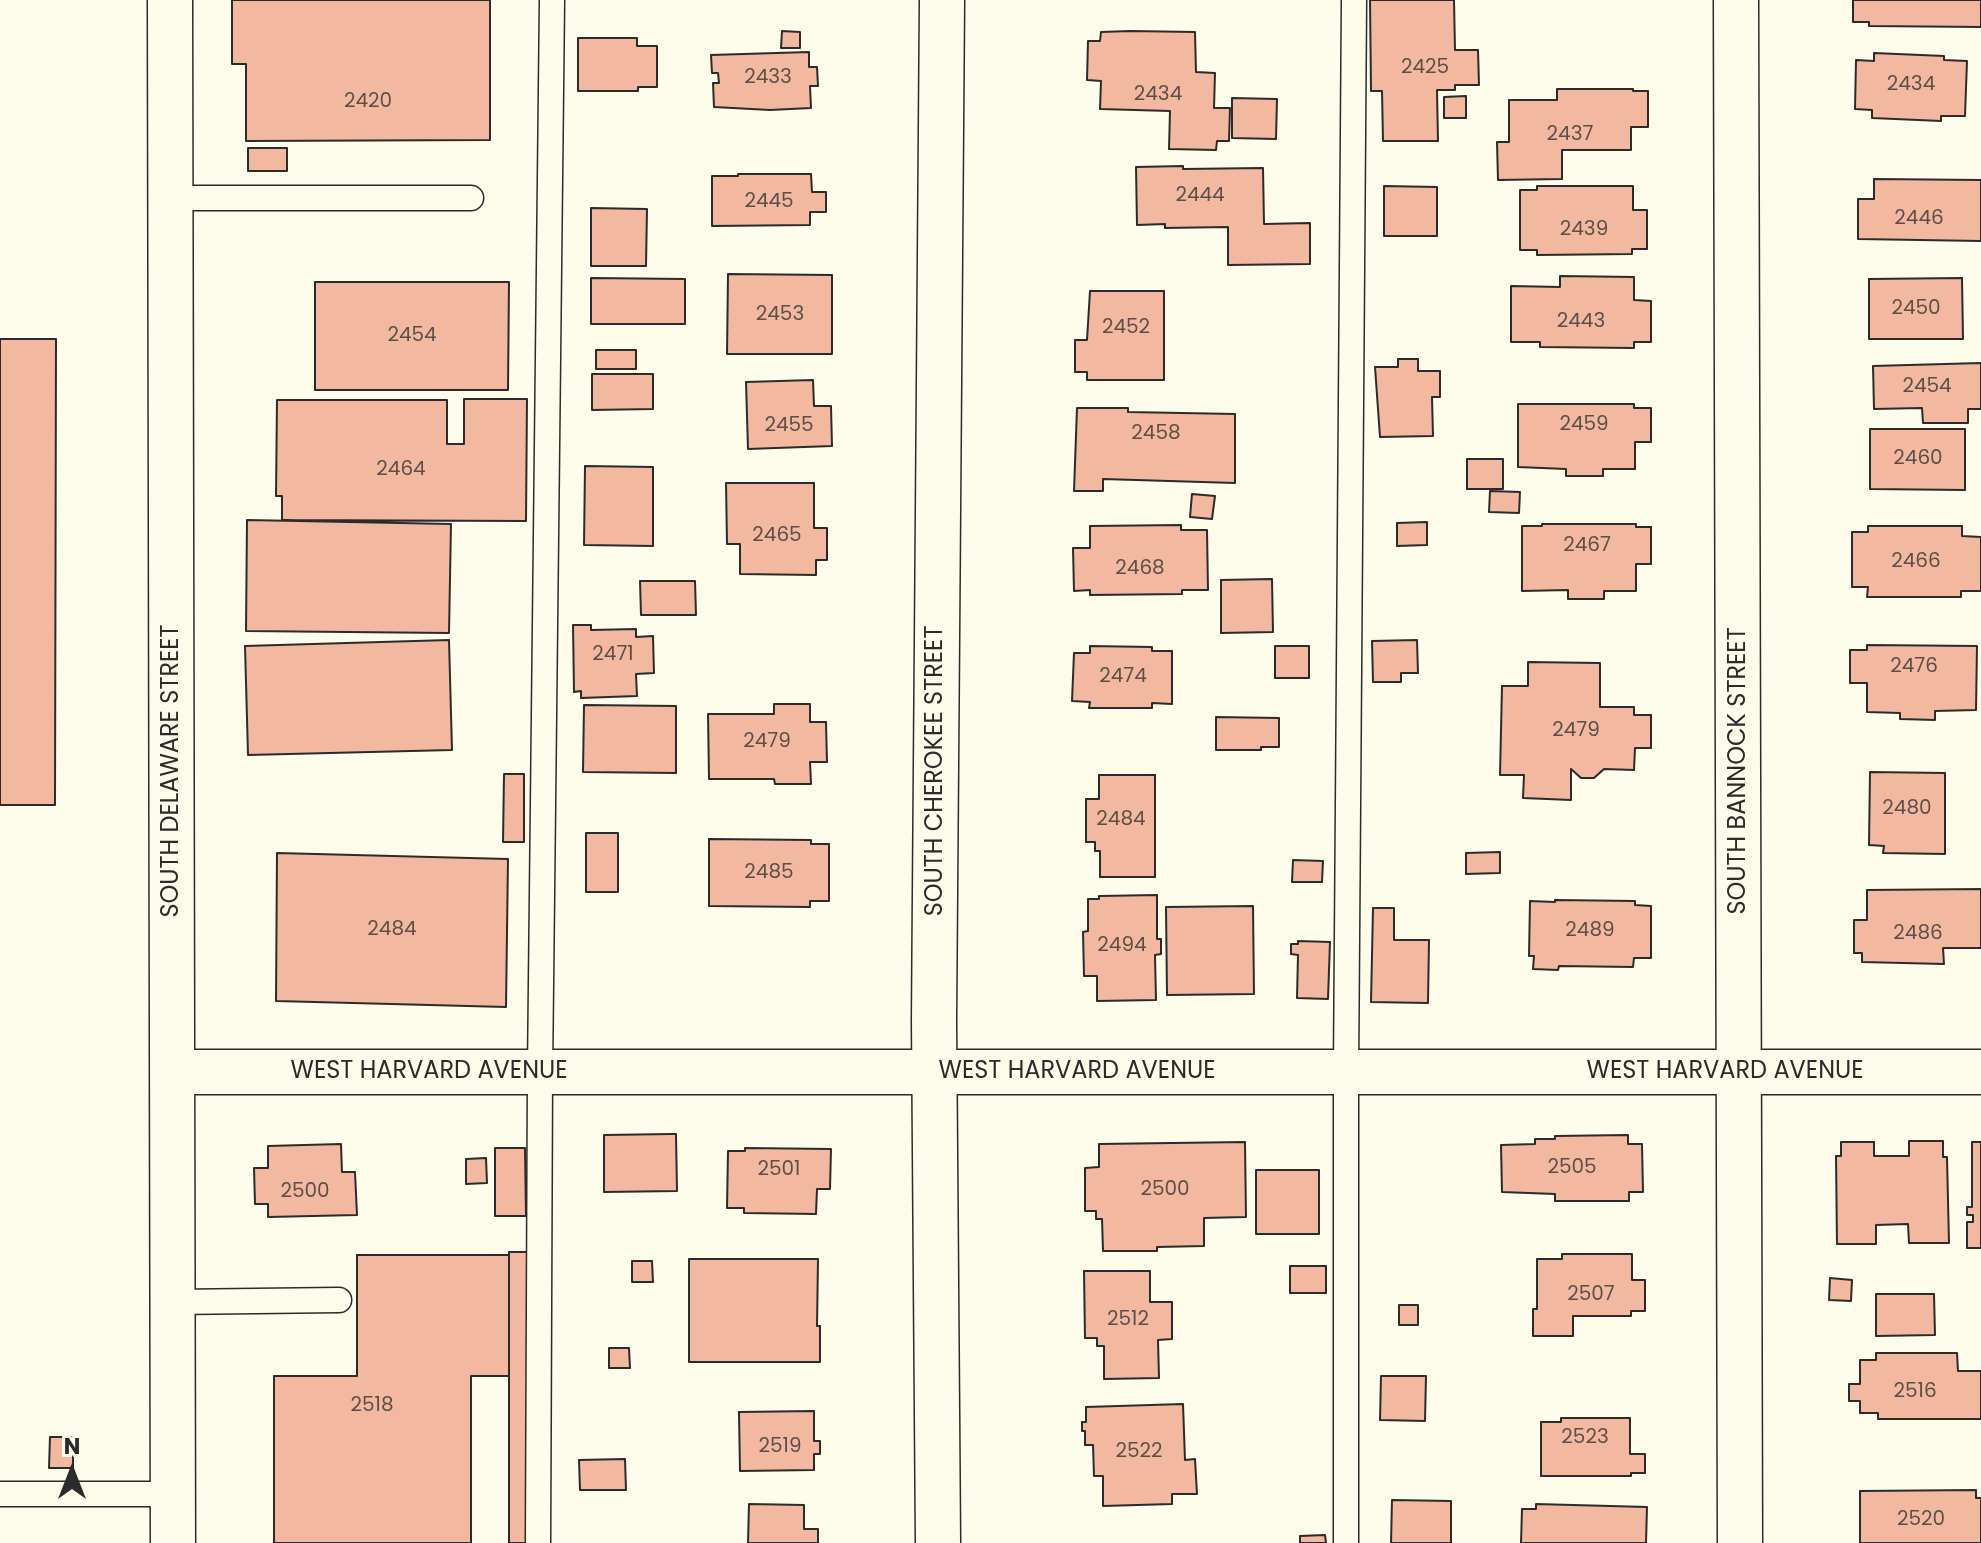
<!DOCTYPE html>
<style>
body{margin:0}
#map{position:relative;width:1981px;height:1543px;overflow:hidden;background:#fdfbea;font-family:Poppins,sans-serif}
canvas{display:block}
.north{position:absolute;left:32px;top:1431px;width:80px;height:80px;-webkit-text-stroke:6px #fdfbea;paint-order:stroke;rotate:0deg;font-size:22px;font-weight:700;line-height:32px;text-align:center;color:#2b2b2b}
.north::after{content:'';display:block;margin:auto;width:28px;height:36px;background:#2b2b2b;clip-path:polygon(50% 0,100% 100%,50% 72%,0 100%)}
</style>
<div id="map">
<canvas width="1981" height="1543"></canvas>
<div class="north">N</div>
</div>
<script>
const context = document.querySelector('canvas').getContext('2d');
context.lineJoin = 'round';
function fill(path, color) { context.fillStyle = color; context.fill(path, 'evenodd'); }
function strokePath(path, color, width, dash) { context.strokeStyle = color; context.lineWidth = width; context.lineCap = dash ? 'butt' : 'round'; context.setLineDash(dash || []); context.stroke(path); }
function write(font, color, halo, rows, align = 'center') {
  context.font = font + ' Poppins,sans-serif'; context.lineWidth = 6; context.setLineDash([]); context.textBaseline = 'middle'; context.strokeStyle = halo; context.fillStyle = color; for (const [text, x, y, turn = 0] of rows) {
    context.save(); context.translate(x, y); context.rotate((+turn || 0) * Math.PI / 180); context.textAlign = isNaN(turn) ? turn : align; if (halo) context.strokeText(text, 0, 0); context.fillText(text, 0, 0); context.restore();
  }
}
const building = new Path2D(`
 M232 0H490V140L246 141V64H232Z
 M1370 0H1454L1455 50H1478L1479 85H1455V90H1437L1438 141H1383L1382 91H1371Z
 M1853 0H1981V27L1869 26V22H1853Z
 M782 31 800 32V48H781Z
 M1130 31 1195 32 1196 72 1215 73 1214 108H1230L1229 141H1217L1216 150 1169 149 1170 111 1100 109 1101 81 1087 80 1088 41H1100L1101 32Z
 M578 38H637V46H657V87H638V91H578Z
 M809 52V67H817L818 86H810L811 108 770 110 714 107 713 83H719L718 73H712L711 55Z
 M1874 53 1944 56V60L1967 61 1965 116H1941V121L1872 118V110L1855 109 1856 60 1874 61Z
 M1557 89H1633V91H1648V127H1631V150H1562V179L1498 180 1497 142H1509V100H1557Z
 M1466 96V118H1444V97Z
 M1232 98 1277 99 1276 139 1232 138Z
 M248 148H287V171H248Z
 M1183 166V169L1263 168 1264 224 1310 223V264L1228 265V227L1165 228V224L1137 225 1136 167Z
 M738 174H811L812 192H826V212H810V225L712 226V176H738Z
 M1874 179 1981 180V241L1858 239V199H1874Z
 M1384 186 1437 187V236H1384Z
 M1537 186H1633V210H1647V249H1632V254L1537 255V250H1520V190H1537Z
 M591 208 647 209 646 266H591Z
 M728 274 832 275V354H727Z
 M1560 276 1634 277V300L1651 301V342H1634V348L1540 347V342H1511V286L1560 287Z
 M591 278 685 279V324H591Z
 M1962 278 1963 339H1869V279Z
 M315 282H509L508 390H315Z
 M1090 291H1164V380H1087V372H1075V340H1087Z
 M0 339H56L55 805H0Z
 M596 350H636V369H596Z
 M1398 359H1418V371H1440V397H1432L1433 436 1380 437 1375 367H1398Z
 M1981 363V409H1968V423H1923L1922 408 1874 409 1873 366Z
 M592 374H653V409L592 410Z
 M813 380 814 406H831L832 446 748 449 746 382Z
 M464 399H527L526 521 282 520V496H276L277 400H447V444H464Z
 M1518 404H1634V408H1651V442H1635V469H1603V476H1566V469L1518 467Z
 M1077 408H1128V412L1235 414V483L1103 479V491H1074Z
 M1870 429H1965V490L1870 489Z
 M1467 459H1503V489H1467Z
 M585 466 653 467V546L584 545Z
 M726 483H814V528H827V560H816V575L740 574V544H727Z
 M1490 491 1520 492 1519 513 1489 512Z
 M1192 494 1215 496 1212 519 1190 517Z
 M247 520 451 524 449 633 246 631Z
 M1427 522V545L1397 546V523Z
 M1542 524H1636V527H1651V564H1636V591H1604V599H1568V590L1522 591V526H1542Z
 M1181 525V530H1207L1208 590H1182V594L1090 595V590L1074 591 1073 548H1090V526Z
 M1868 526H1962V536L1981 537V591H1961V597H1867L1868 587H1852V532H1868Z
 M1272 579 1273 632 1221 633V580Z
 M640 581H695L696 615H641Z
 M573 625H591V630L636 629V637L653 636 654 673 636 674 637 696 581 698V691L574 692Z
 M449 640 452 750 248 755 245 646Z
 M1417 640 1418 673H1401V682H1373L1372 641Z
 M1867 645 1977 646 1976 710 1935 711V720L1900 719V713L1867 712V683H1850V650H1867Z
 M1090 646 1152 647V651H1172V704L1152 703V708H1089L1090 702 1072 701 1074 653H1090Z
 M1275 646H1309V678H1275Z
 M1528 662 1600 663V707H1634V715H1651V748H1635L1634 770 1604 769 1594 778H1581L1571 769V800L1523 798 1524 775H1500L1502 686H1528Z
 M774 704H810V722H826L827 762H810L811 784H775L774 779H709L708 714H774Z
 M584 705 676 706V773L583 772Z
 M1216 717 1279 718V747H1261V750H1216Z
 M1870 772 1945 773V854L1883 853 1884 846 1869 845Z
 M504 774H524V842H503Z
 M1099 775H1155V877H1100V851H1095V842H1086V799H1099Z
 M586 833H618V892H586Z
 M709 839 811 840V844H829V901H810V907L709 906Z
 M1500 852V873L1466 874V853Z
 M277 853 508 859 506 1007 276 1001Z
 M1293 860 1323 861 1322 882H1292Z
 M1981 889V948H1943L1944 964 1862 962V953H1854V920H1867V890Z
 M1157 895V939H1161V954L1155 955 1156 1000 1097 1001V976H1084L1083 932 1088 931V899H1099V896Z
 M1555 900 1635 901V905L1651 906V958H1634L1633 967 1559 966 1558 970 1533 969 1534 956H1529L1530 901 1555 902Z
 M1253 906 1254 994 1167 995 1166 907Z
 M1373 908H1394V940H1429L1428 1003 1371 1002Z
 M1298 941 1330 942 1328 999 1297 998 1298 955 1291 954V944H1298Z
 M672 1134H676L677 1191 604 1192V1135Z
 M1628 1135V1144H1642L1643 1192H1629V1201H1555V1194L1502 1192 1501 1145 1535 1144V1139H1555V1136Z
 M1909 1141H1943V1157H1947L1949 1243H1909L1908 1224 1876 1225V1244H1837L1836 1156H1841V1142H1874V1156H1909Z
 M1245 1142 1246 1217 1204 1218V1246L1157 1247V1251H1103L1102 1219H1096V1211H1085V1168L1099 1167V1144Z
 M1972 1142H1981V1248H1967V1222H1973V1215H1967V1207H1972Z
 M341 1144 342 1172H355L357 1215 268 1217V1204H255L254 1168H268V1146Z
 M495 1148H525L526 1216H495Z
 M745 1148 831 1149 830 1189H817L816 1214 744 1213V1208H727L728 1151H745Z
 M486 1158 487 1183 466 1184V1159Z
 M1256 1170H1319V1234H1256Z
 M509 1252H532V1543H509Z
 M1562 1254H1632V1280H1645V1311H1631V1316H1573V1336H1533V1309H1537V1259H1562Z
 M357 1255H509V1376H471V1543H274V1376H357Z
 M689 1259H818L817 1326H820V1362H689Z
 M632 1261H652L653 1282H632Z
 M1290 1266H1326V1293H1290Z
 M1084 1271H1150V1302H1172V1339L1158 1340 1159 1378 1104 1379V1346H1097V1338H1085Z
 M1830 1278 1852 1280 1851 1301 1829 1300Z
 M1876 1294H1934L1935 1335 1876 1336Z
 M1399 1305H1418V1325H1399Z
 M609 1348H629L630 1368H609Z
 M1876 1353H1957L1958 1371H1981V1419H1878V1413H1860V1401H1849V1384H1860V1360H1876Z
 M1381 1376H1426L1425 1421 1380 1420Z
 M1183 1404 1185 1460 1195 1459 1197 1494H1172V1504L1103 1506V1476H1094L1093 1445H1085V1431H1082V1422H1086V1407Z
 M814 1411V1441H820V1454H814V1470L740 1471 739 1412Z
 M1561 1418H1630V1454H1645V1473H1631V1476H1541V1422H1561Z
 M50 1437H73V1468H49Z
 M625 1459 626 1490H580L579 1460Z
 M1976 1490V1498H1981V1543H1860V1491Z
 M1392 1500 1451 1501V1543H1391Z
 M749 1504 804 1505V1529H818V1543H748Z
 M1536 1504 1647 1507 1646 1543H1521L1522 1509H1536Z
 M1325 1535 1326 1543H1300V1536Z`);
const service = new Path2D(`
 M170 198H471
 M173 1302 339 1300
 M0 1494H173
 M538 1543 540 1072 552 0
 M1346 1543V1072L1354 0`);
const minor = new Path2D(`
 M170 0 173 1543
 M1736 0 1740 1543
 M173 1072H1981
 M938 1543 934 1020 942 0`);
const numberNames = [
 ["2425",1425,68],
 ["2433",768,78],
 ["2434",1911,85],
 ["2434",1158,95],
 ["2420",368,102],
 ["2437",1570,135],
 ["2444",1200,196],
 ["2445",769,202],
 ["2446",1919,219],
 ["2439",1584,230],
 ["2450",1916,309],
 ["2453",780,315],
 ["2443",1581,322],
 ["2452",1126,328],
 ["2454",412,336],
 ["2454",1927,387],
 ["2459",1584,425],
 ["2455",789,426],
 ["2458",1156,434],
 ["2460",1918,459],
 ["2464",401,470],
 ["2465",777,536],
 ["2467",1587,546],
 ["2466",1916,562],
 ["2468",1140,569],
 ["2471",613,655],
 ["2476",1914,667],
 ["2474",1123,677],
 ["2479",1576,731],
 ["2479",767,742],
 ["2480",1907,809],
 ["2484",1121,820],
 ["2485",769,873],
 ["2484",392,930],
 ["2489",1590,931],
 ["2486",1918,934],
 ["2494",1122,946],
 ["2505",1572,1168],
 ["2501",779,1170],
 ["2500",1165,1190],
 ["2500",305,1192],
 ["2507",1591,1295],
 ["2512",1128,1320],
 ["2516",1915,1392],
 ["2518",372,1406],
 ["2523",1585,1438],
 ["2519",780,1447],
 ["2522",1139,1452],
 ["2520",1921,1520]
];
const streetNames = [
 ["SOUTH DELAWARE STREET",172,771,-90],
 ["SOUTH CHEROKEE STREET",936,771,-90],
 ["SOUTH BANNOCK STREET",1739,771,-90],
 ["WEST HARVARD AVENUE",429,1072],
 ["WEST HARVARD AVENUE",1077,1072],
 ["WEST HARVARD AVENUE",1725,1072]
];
fill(building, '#f2b8a0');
strokePath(building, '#2b2b2b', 2);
strokePath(service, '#2b2b2b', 27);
strokePath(minor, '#2b2b2b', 47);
strokePath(service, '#fdfbea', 24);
strokePath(minor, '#fdfbea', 44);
write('20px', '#5d4e48', null, numberNames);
write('24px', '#2b2b2b', '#fdfbea', streetNames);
</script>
